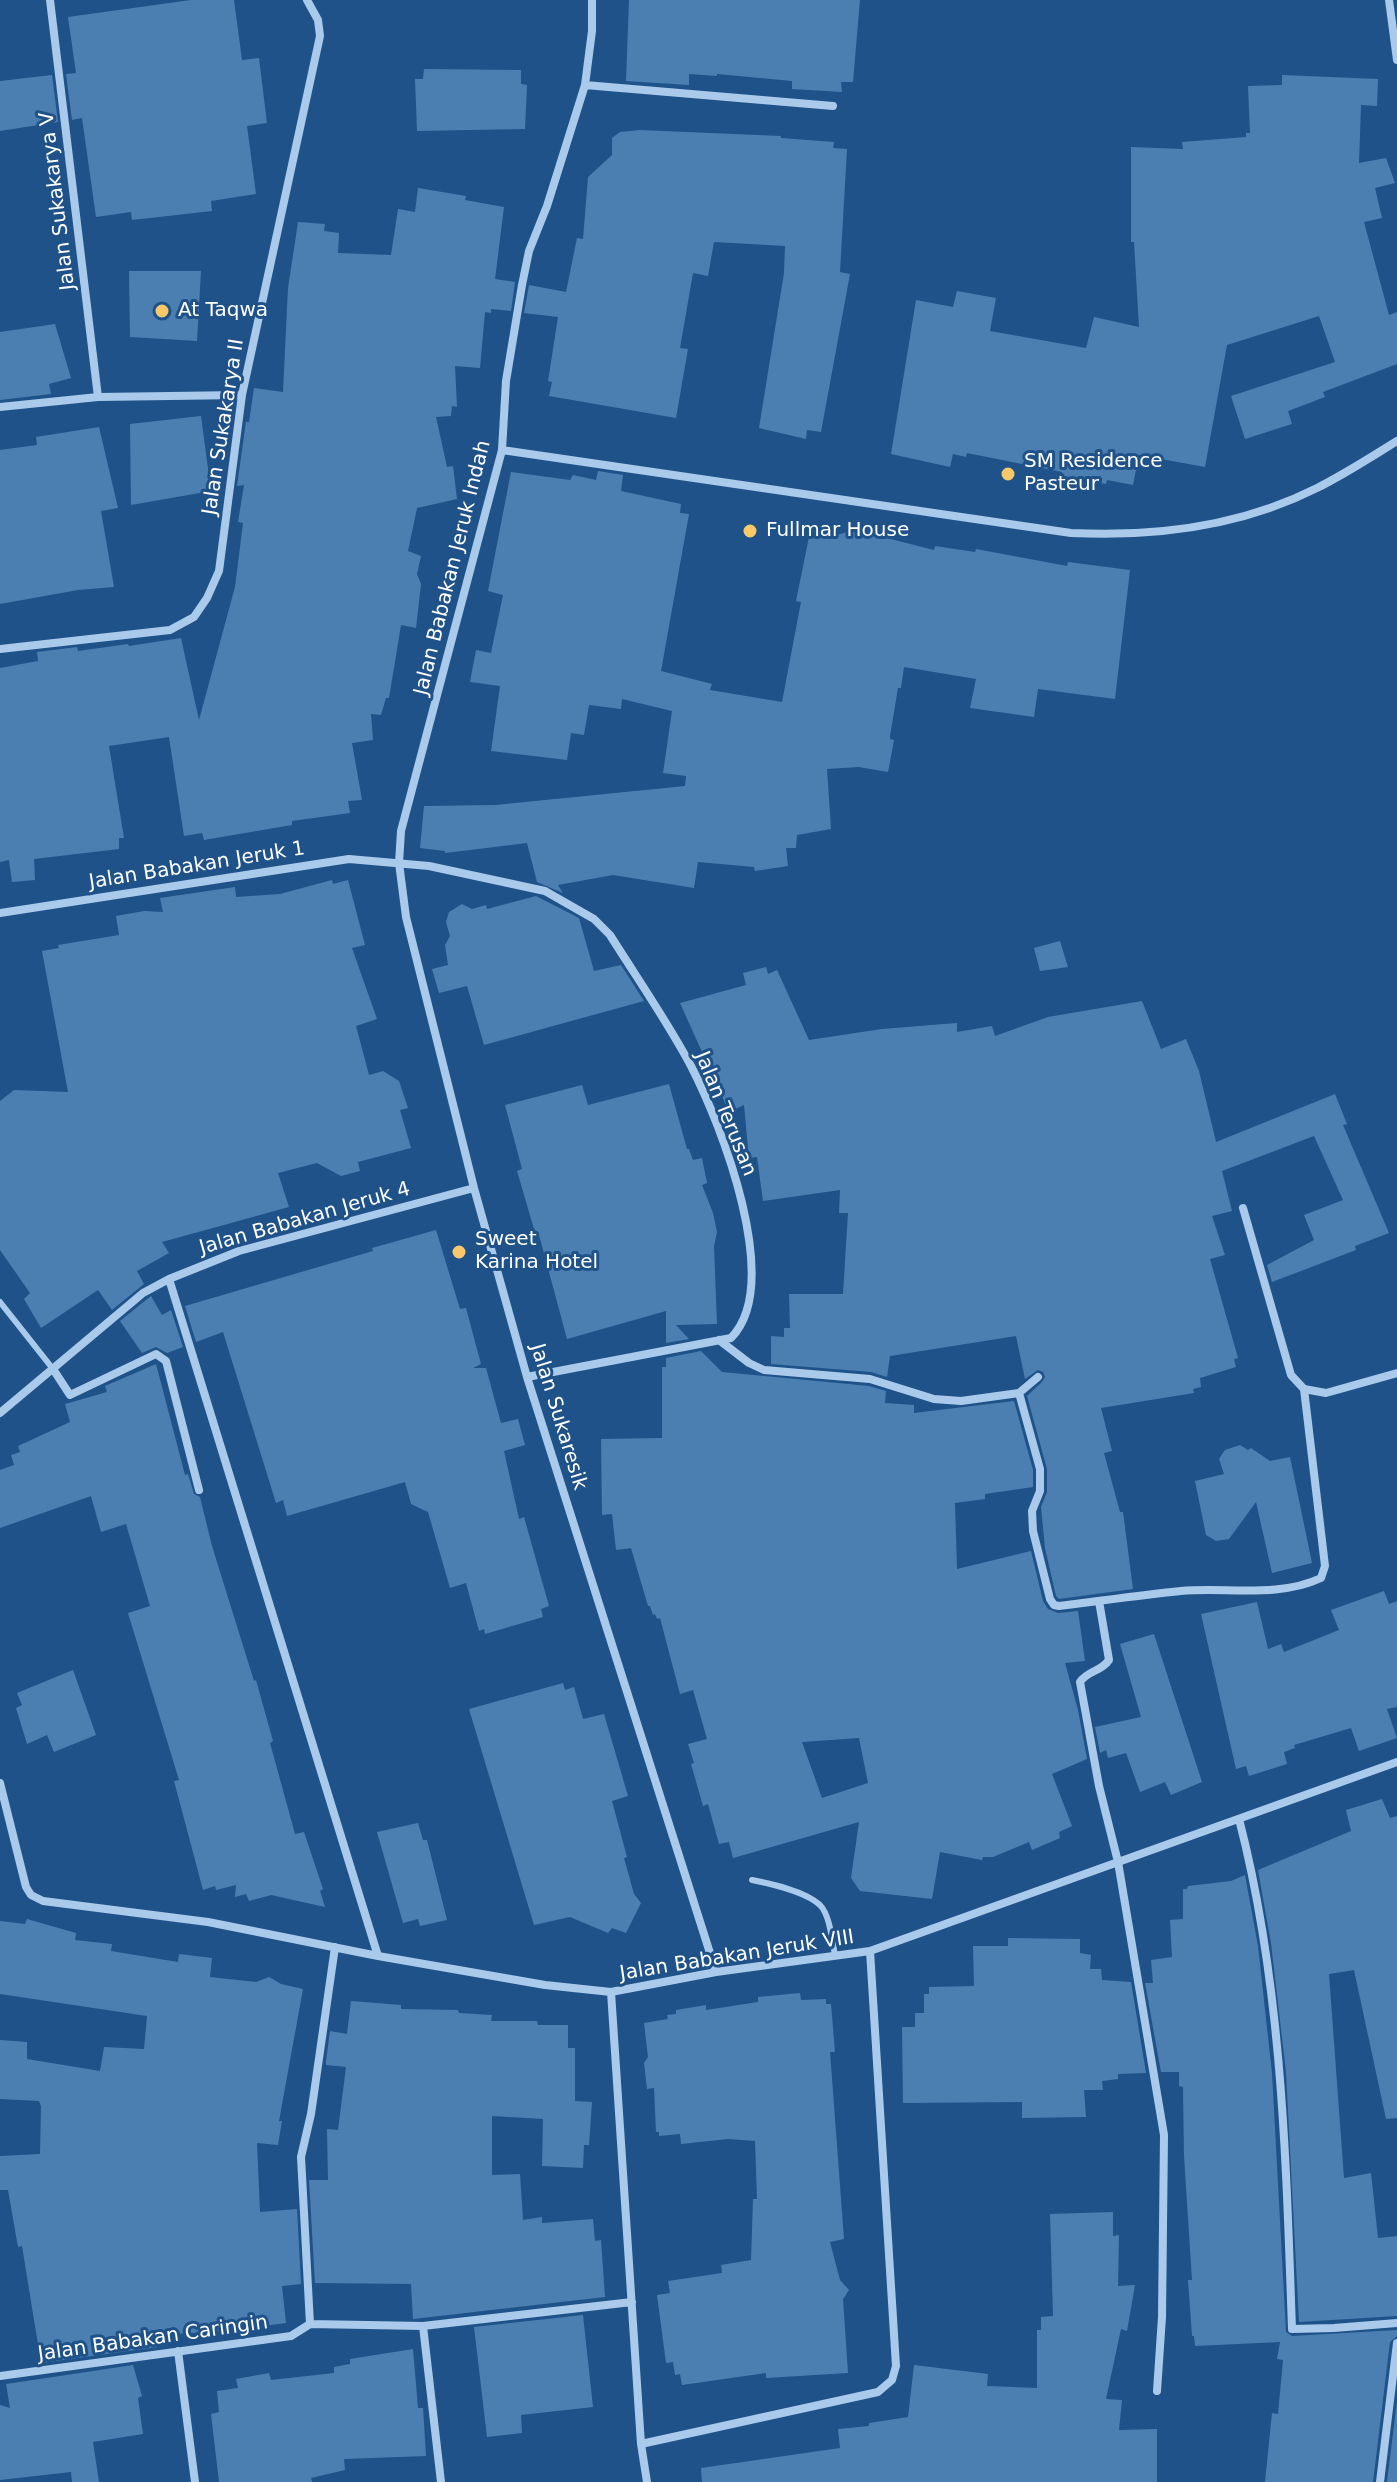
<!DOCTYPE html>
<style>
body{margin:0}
canvas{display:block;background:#1f5289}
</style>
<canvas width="1397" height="2482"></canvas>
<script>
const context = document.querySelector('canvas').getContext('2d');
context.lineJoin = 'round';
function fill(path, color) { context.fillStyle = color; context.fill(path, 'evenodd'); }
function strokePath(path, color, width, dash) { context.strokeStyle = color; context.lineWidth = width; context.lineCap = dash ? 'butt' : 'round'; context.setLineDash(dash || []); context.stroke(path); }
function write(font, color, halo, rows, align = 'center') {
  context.font = font + ' "DejaVu Sans",sans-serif'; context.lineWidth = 6; context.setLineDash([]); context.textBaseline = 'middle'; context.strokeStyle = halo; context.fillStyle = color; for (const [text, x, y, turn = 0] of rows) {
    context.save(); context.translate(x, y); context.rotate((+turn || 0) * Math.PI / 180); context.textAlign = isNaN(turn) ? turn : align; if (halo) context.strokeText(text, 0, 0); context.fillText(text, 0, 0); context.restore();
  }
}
const building = new Path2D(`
 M191 0H234L242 60 259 58 267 123 247 126 256 194 211 201 212 211 132 220 131 212 96 217 82 118 72 120 66 74 76 73 68 17Z
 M629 0H860L853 82H841L842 92 792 89V81L717 74V76L689 74V85L626 81Z
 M424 69 521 70V84L527 85 525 129 417 131 415 79H423Z
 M52 75 58 122 0 131V81Z
 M1282 75 1378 79 1377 106 1361 105 1359 163 1386 158 1395 183 1375 188 1382 218 1364 222 1389 315 1397 312V364L1323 392 1325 397 1288 411 1292 424 1245 439 1231 396 1335 362 1319 316 1227 345 1205 467 1139 455 1133 485 1107 480 1106 484 1061 477 1062 472 967 453 966 457 953 454 950 467 891 454 916 300 953 307 957 291 996 298 990 331 1086 348 1094 317 1139 327 1134 242H1131V147L1183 149 1182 142 1246 137V133H1250L1248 86 1282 85Z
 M640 130 781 136V138L834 142 833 148 847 149 840 272 850 274 821 432 807 430 806 439 759 428 784 273 785 246 714 242 708 276 693 273 680 348 688 349 676 418 549 396 552 382 548 381 558 317 524 313 529 285 566 292 577 238 583 239 588 177 612 155V138L620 132Z
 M418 188 466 196 465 200 504 207 495 279 515 282 511 311 491 309V313L485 312 480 368 455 366 457 407 452 406 451 416 436 417 447 467 453 466 457 499 417 508 408 551 421 556 417 574 421 584 416 628 401 625 389 698H386L381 715 371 714 373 740 352 743 362 800 348 801 350 813 292 821V825L204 840 202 833 184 836 169 737 109 746 124 838H119V849L34 859 35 880 12 882 9 860 0 862V668L38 661 37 652 77 647 78 651 128 644 129 646 181 638 199 720 235 587 243 523 238 522 244 485 237 486 246 422H249L254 388 283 392 288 288 298 222 325 224 324 231 339 233 338 253 391 255 398 209 415 212Z
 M129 271H201L197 341 130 337Z
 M55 324 71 378 49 384 51 394 0 400V332Z
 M201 416 211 491 131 505 130 424Z
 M99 427 118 508 101 511 114 587 78 590 0 604V450L37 445 36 437Z
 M598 471 623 475 621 491 681 504 680 513 689 514 661 671 712 684 710 690 782 702 801 602 796 601 810 532 829 537 855 530 934 550 935 546 975 552 976 549 1067 566 1068 562 1130 570 1115 699 1038 689 1034 717 970 708 976 679 904 667 901 688H898L890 736V739L894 740 888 772 859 767 827 769 831 829 797 835 796 848H786L788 866 755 871 754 867 698 862 694 888 613 875 558 885 563 893 537 882 527 843 445 853V851L420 848 424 806 495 805 685 786 686 776 663 773 672 711 622 699 621 709 589 705 584 735 571 733 567 760 491 751 500 686 470 682 476 650 491 653 503 595 488 591 511 472 570 480 573 475 596 480Z
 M332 880 333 884 348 880 365 945 352 948 377 1019 356 1026 369 1075 383 1071 399 1081 408 1108 400 1110 411 1148 358 1162 360 1171 341 1176 317 1163 278 1173 289 1207 162 1242 169 1253 137 1271 144 1284 112 1310 98 1290 41 1328 24 1299 30 1293 0 1250V1101L14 1090 68 1092 42 951 59 948 58 945 119 935 116 916 144 911 163 912 160 898 235 887 236 897 280 894Z
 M536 896 579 918 594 971 621 965 644 1001 484 1045 467 986 439 993 432 969 448 965 445 945 450 936 446 922 449 912 462 904 472 909 486 905 487 909Z
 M1060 941 1068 967 1040 971 1034 948Z
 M766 967 768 974 777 970 809 1040 882 1029 957 1023V1032L992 1026 995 1036 1048 1017 1142 1001 1161 1049 1186 1039 1199 1071 1216 1142 1335 1094 1347 1124 1343 1125 1389 1233 1355 1246 1356 1250 1272 1282 1267 1265 1314 1240 1304 1215 1343 1200 1314 1136 1222 1171 1232 1211 1212 1216 1225 1255 1210 1259 1238 1358 1234 1359 1236 1367 1200 1378 1201 1387 1193 1389 1194 1393 1101 1408 1112 1451 1104 1453 1120 1512H1123L1133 1589 1059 1599 1056 1596 1045 1548 1041 1507 1047 1492V1469L1027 1396 1042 1382 1045 1377 1043 1372 1038 1370 1025 1379 1016 1336 890 1356 887 1377 871 1372 771 1364V1336L784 1337V1328H790L789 1294H843L848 1213H839L840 1190 763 1201 757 1157 749 1158 744 1105 729 1112 680 1003 746 985 743 973Z
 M669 1084 687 1149H689L693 1160 702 1158 707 1183 702 1185 713 1213 717 1232 714 1246 717 1324 676 1325 689 1339 666 1343V1311L567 1339 539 1235 536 1236 517 1171 522 1169 505 1105 582 1085 588 1105Z
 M436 1230 460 1309 466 1308 481 1364 473 1368H486L501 1423 518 1419 525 1445 504 1451 519 1519 524 1517 549 1606 541 1609 543 1617 485 1634 484 1629 479 1631 466 1583 450 1588 428 1512 411 1504 405 1482 287 1516 283 1500 276 1503 223 1332 196 1342 185 1306 373 1251 372 1248Z
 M151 1296 162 1315 171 1310 183 1347 167 1353 156 1347 142 1353 120 1321Z
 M701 1351 722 1372 869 1386 886 1391 885 1403 914 1405V1413L1014 1401 1033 1470V1487L985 1494V1499L955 1503 957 1569 1031 1551 1043 1601 1048 1609 1058 1613 1078 1611 1085 1661 1065 1663 1078 1710 1087 1759 1052 1774 1072 1826 1059 1832 1060 1838 1032 1850 1029 1842 993 1857H983L982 1860 940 1852 932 1899 860 1891 851 1878 859 1822 733 1858 729 1842 719 1844 708 1804 703 1806 691 1764 694 1763 688 1744 707 1739 693 1690 680 1694 660 1618 657 1619 655 1614 653 1615 650 1606H648L631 1548 616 1550 612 1514 602 1515 601 1439 662 1438V1367H666V1358ZM859 1738 868 1783 822 1798 802 1742Z
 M156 1364 185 1475 188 1474 194 1494 200 1497 212 1546 254 1681 256 1680 273 1741 270 1743 295 1834 304 1832 323 1889 320 1891 325 1907 271 1895 249 1901 246 1894 235 1897 236 1885 216 1890 215 1886 203 1890 174 1781 179 1780 128 1613 150 1606 126 1524 101 1532 91 1496 0 1528V1470L14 1465 11 1455 20 1452 18 1446 70 1422 65 1404 107 1392 105 1386Z
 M1240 1445 1248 1450 1251 1448 1270 1461 1290 1457 1312 1563 1272 1573 1256 1502 1229 1539 1216 1541 1206 1535 1195 1481 1224 1474 1219 1459 1225 1450Z
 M1384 1591 1389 1604 1397 1601V1707L1387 1709 1397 1738 1359 1751 1351 1728 1294 1745 1295 1748 1284 1752 1287 1764 1249 1776 1246 1766 1236 1769 1201 1614 1257 1602 1268 1649 1281 1644 1284 1652 1339 1630 1331 1610Z
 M1154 1634 1202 1782 1171 1795 1165 1782 1140 1792 1126 1753 1108 1758 1106 1750 1100 1753 1095 1727 1141 1717 1120 1644Z
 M73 1670 96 1735 54 1752 47 1735 27 1744 16 1708 22 1705 17 1693Z
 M563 1683 565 1690 574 1687 583 1719 604 1714 628 1796 612 1801 627 1857 624 1858 634 1894 641 1903 626 1933 612 1928 608 1933 570 1917 534 1925 469 1709Z
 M1382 1799 1390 1818 1397 1816V2118L1386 2119 1354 1970 1329 1974 1344 2178 1371 2173 1378 2238 1397 2236V2316L1299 2322 1286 2072 1271 1943 1258 1870 1351 1831 1346 1810Z
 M418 1823 423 1840H427L447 1920 420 1926 418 1919 403 1923 377 1832Z
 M1245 1875 1258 1946 1272 2073 1286 2332 1292 2336 1397 2330V2336L1390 2342 1373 2482H1265L1272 2413 1278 2414 1283 2360 1277 2359 1280 2342 1195 2346 1194 2336H1192L1188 2280H1192L1184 2156 1183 2087 1179 2086V2072H1161L1145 1983H1153L1151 1960 1172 1957 1170 1920 1183 1919V1889H1187L1188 1886 1231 1881Z
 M27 1919 76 1933 75 1940 112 1944 111 1951 178 1962 179 1954 212 1958 210 1977 256 1982 269 1977 281 1984 303 1989 279 2121H282L278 2145 257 2143 260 2212 297 2209 301 2284 282 2286 286 2323 227 2331 156 2335 157 2347 41 2363 22 2246 18 2247 8 2190H0V2156L40 2154 41 2106 39 2101 0 2099V2040L27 2042V2059L100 2071 104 2047 144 2049 147 2016 0 1994V1921L25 1924Z
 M1008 1938 1080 1939V1953L1091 1955 1090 1969H1101L1102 1980 1131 1982 1146 2073 1118 2074V2079L1102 2081 1103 2090H1084L1086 2117 1022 2118V2102L903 2103 902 2027H915V2013H924V1994H929V1987L974 1986 973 1946H1008Z
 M800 1993 801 2000 826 1999V2004H831L835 2052H830L844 2239 830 2242 840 2280 849 2290 843 2299 848 2373 766 2378V2373L682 2385 680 2374 675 2375 673 2362 666 2363 657 2295 670 2293 668 2281 722 2273 721 2265 751 2260 753 2199H757L755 2141 728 2139 681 2144 680 2134 659 2136V2132H656L654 2088 647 2089 644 2063 648 2057 644 2023 668 2019 667 2015 676 2014V2010L706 2005V2010L758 2002V1997Z
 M351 2001 401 2005V2009L458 2010 459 2013 492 2015 491 2021H537L538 2025H568V2048H575V2101L592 2102 589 2145H584L583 2168 542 2166 543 2119 492 2116V2175L520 2174 523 2220 542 2217V2223L593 2219 595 2241 601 2240 605 2297 413 2319 411 2284 315 2283 309 2180H328L327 2129 338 2130 346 2067 326 2065V2061L330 2031 347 2034Z
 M1113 2212V2236L1119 2235 1118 2286 1135 2285 1127 2331 1121 2329 1106 2399 1122 2400 1119 2430 1157 2429V2482H702L701 2468 840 2448 838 2429 869 2426V2423L908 2417 914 2365 988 2374 987 2386 1037 2388V2330H1041V2317L1053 2316 1050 2214Z
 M583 2315 593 2407 521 2415 522 2433 487 2437 474 2327Z
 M413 2349 418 2408H423L426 2456 344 2459 345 2470 311 2478 312 2482H219L211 2414 219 2412 217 2391 238 2388 236 2379 269 2373 271 2380 334 2373V2367L350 2364V2359Z
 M133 2365 142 2396 138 2398 143 2434 93 2442 99 2482H72L71 2472 0 2480V2405L10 2408 6 2384Z
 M1397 2401V2482H1387Z`);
const service = new Path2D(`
 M0 1302 53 1369
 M752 1880C772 1884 805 1891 820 1905 830 1915 832 1941 835 1955`);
const minor = new Path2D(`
 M50 0 98 397
 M592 0V31L585 85 547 206 529 251 522 285 506 381 502 450 401 831 399 863 406 917 474 1188 527 1377 716 1972
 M1389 0 1397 60
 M585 85 833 106
 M0 407 98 397 242 395
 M502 450 1071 533C1154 537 1242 526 1317 488 1345 474 1371 457 1397 441
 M0 649 170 630 194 617 207 598 219 571 242 395 320 36 318 20 307 0
 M0 913 349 859 429 866 545 891 594 919 610 935C637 978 667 1021 691 1066 721 1124 784 1284 731 1338L527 1377
 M1243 1208 1291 1375 1304 1389 1326 1393 1397 1373
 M169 1279 378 1956
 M719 1340 749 1363 764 1370 870 1379 934 1399 961 1401 1019 1393 1040 1469V1491L1032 1511 1033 1531 1050 1599 1054 1605 1059 1606C1100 1601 1141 1595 1181 1591 1226 1587 1279 1598 1321 1578L1325 1566 1304 1389
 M53 1369 70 1395 156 1354 166 1361 199 1490
 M1019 1393 1038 1377
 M0 1413 143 1293 169 1279 239 1251 474 1188
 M1099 1601 1109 1660C1101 1672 1088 1670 1080 1682L1099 1786 1118 1862 1164 2135 1162 2317 1157 2391
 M0 1783 26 1887 31 1895 43 1901 208 1922 378 1956 545 1985 611 1992 716 1972 870 1951 1397 1762
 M1239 1819C1282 1985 1286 2158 1292 2329L1334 2328 1397 2323
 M611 1992 641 2444 647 2482
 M310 2324 423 2326 632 2302
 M423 2326 441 2482
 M178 2351 195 2482
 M0 2376 291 2336 310 2324 301 2157 311 2114 335 1947
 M641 2444 878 2392 892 2380 896 2366 870 1951
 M1380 2482 1397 2343`);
const markers = [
 [162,311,8,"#f9c869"],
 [1008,474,8,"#f9c869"],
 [750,531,8,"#f9c869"],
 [459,1252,8,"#f9c869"]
];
const streetNames = [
 ["Jalan Sukakarya V",58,201,-97],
 ["Jalan Sukakarya II",224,427,-81],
 ["Jalan Babakan Jeruk Indah",453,568,-76],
 ["Jalan Babakan Jeruk 1",197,866,-9],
 ["Jalan Terusan",725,1114,68],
 ["Jalan Babakan Jeruk 4",305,1219,-16],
 ["Jalan Sukaresik",558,1417,73],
 ["Jalan Babakan Jeruk VIII",737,1956,-9],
 ["Jalan Babakan Caringin",153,2339,-8]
];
const poiNames = [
 ["At Taqwa",178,311],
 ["SM Residence",1024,462],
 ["Pasteur",1024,485],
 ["Fullmar House",766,531],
 ["Sweet",475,1240],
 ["Karina Hotel",475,1263]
];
fill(building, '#4b7fb2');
strokePath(service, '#aacaeb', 6);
strokePath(minor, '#aacaeb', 8);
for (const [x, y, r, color] of markers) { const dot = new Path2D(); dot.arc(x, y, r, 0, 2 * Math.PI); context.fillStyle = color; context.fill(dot); strokePath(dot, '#1f5289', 3); }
write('20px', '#fff', '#1f5289', streetNames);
write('20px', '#fff', '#1f5289', poiNames, 'left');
</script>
